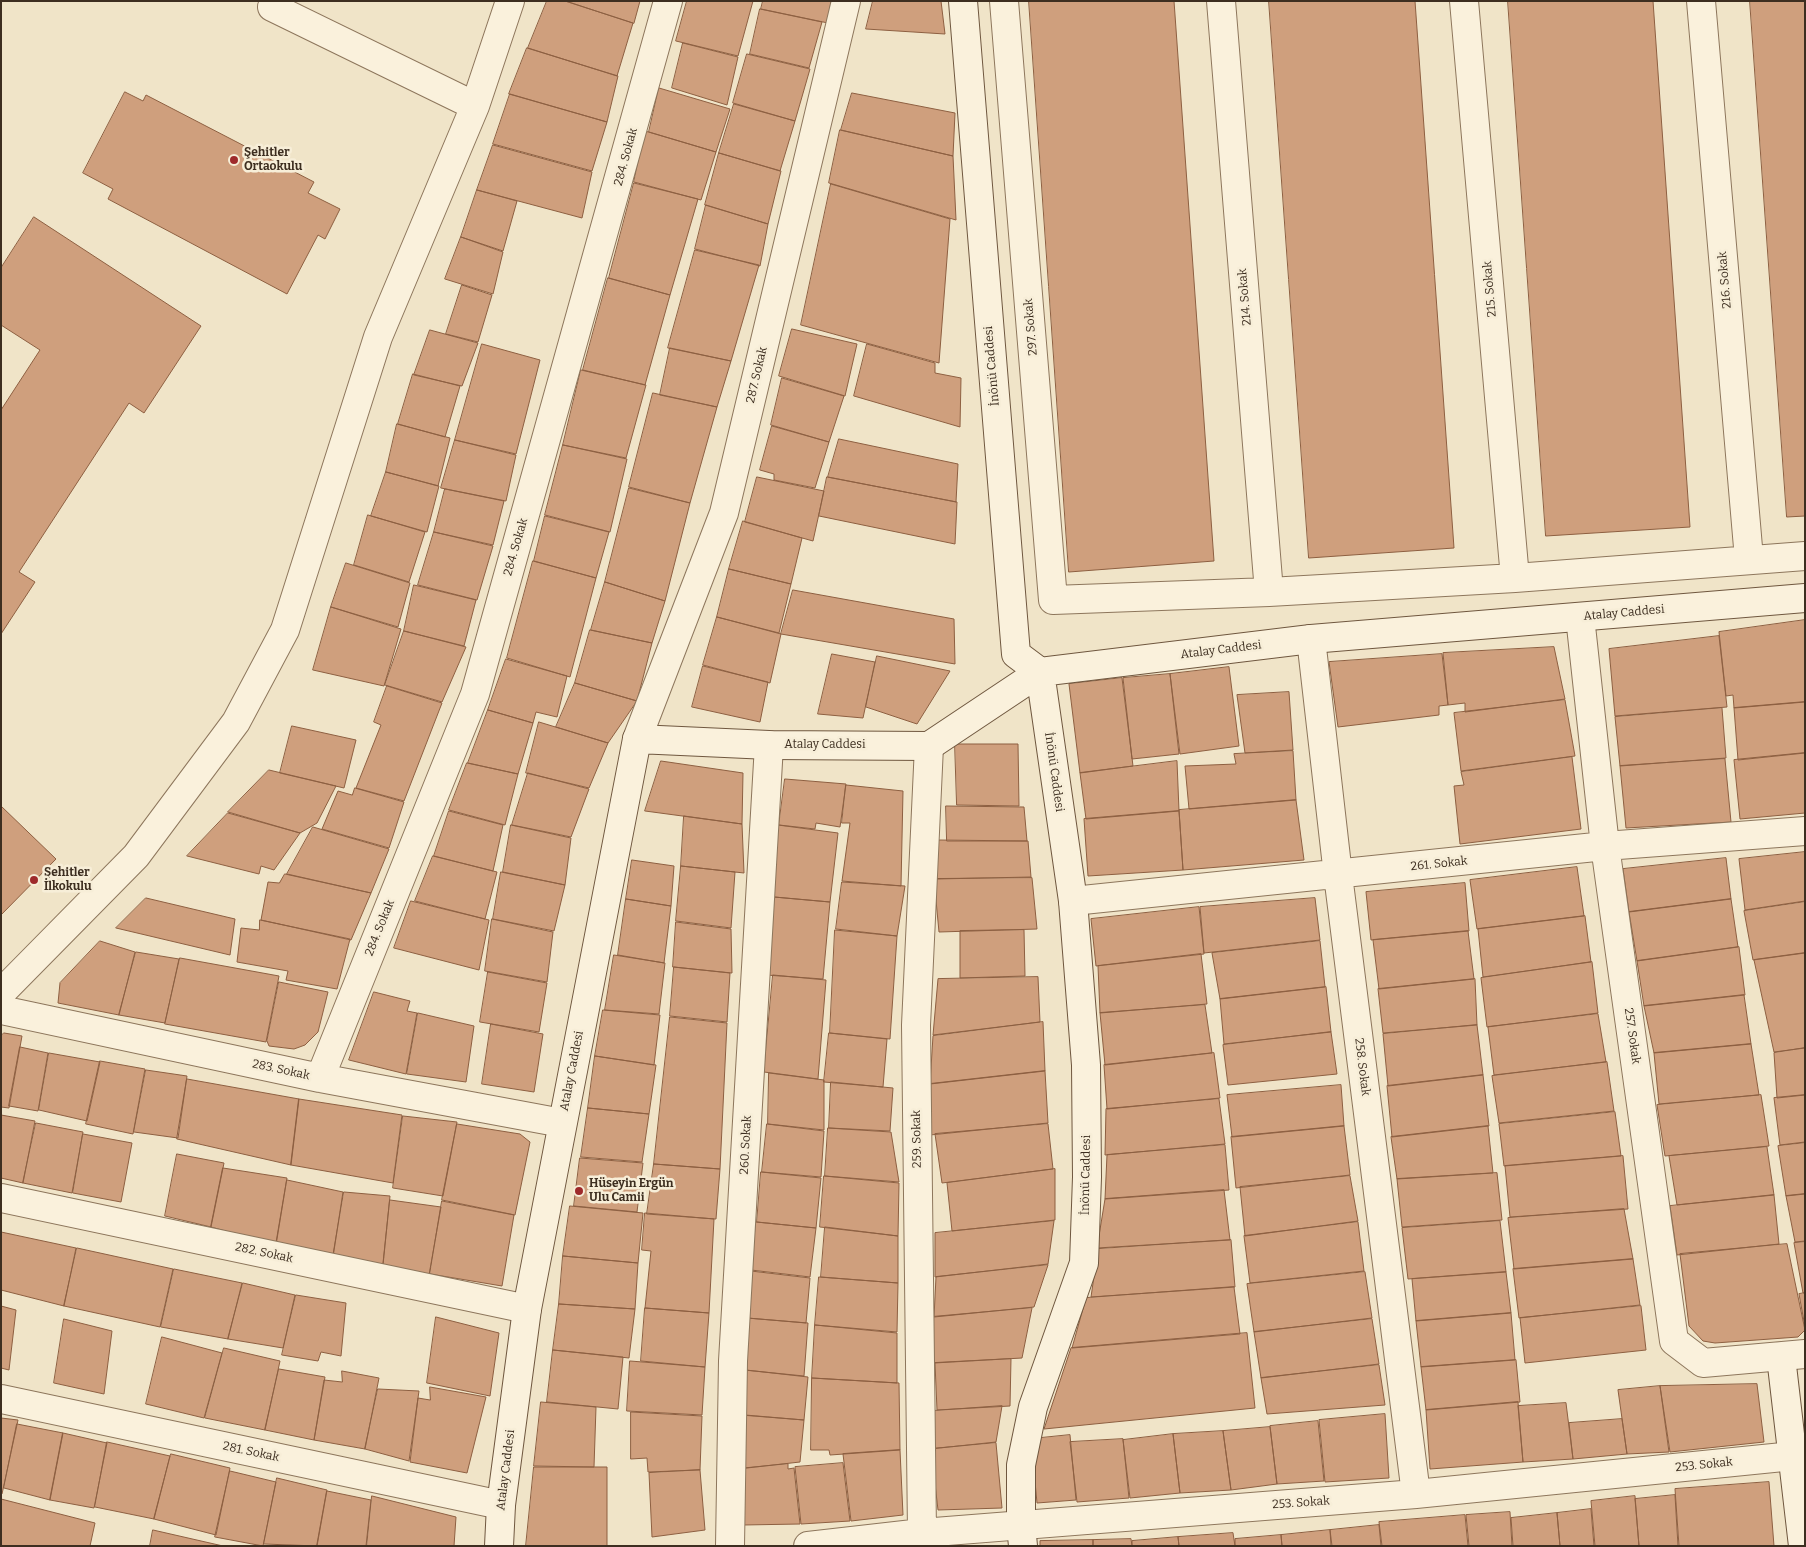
<!DOCTYPE html>
<meta charset="utf-8">
<style>
body{margin:0}
#map{position:relative;width:1806px;height:1547px;overflow:hidden;background:#f0e4c8;font-family:Bitter,serif}
canvas{display:block}
.frame{position:absolute;inset:0;border:2px solid #3d2e20;pointer-events:none}
</style>
<div id="map">
<canvas width="1806" height="1547"></canvas>
<div class="frame"></div>
</div>
<script>
const context = document.querySelector('canvas').getContext('2d');
context.lineJoin = 'round';
function fill(path, color) { context.fillStyle = color; context.fill(path, 'evenodd'); }
function strokePath(path, color, width, dash) { context.strokeStyle = color; context.lineWidth = width; context.lineCap = dash ? 'butt' : 'round'; context.setLineDash(dash || []); context.stroke(path); }
function write(font, color, halo, rows, align = 'center') {
  context.font = font + ' Bitter,serif'; context.lineWidth = 5; context.setLineDash([]); context.textBaseline = 'middle'; context.strokeStyle = halo; context.fillStyle = color; for (const [text, x, y, turn = 0] of rows) {
    context.save(); context.translate(x, y); context.rotate((+turn || 0) * Math.PI / 180); context.textAlign = isNaN(turn) ? turn : align; if (halo) context.strokeText(text, 0, 0); context.fillText(text, 0, 0); context.restore();
  }
}
const building = new Path2D(`
 M547 1H565L633 23 617 76 528 48Z
 M566 1H640L634 23Z
 M687 1H753L738 56 676 41Z
 M763 1H831L828 23 761 9Z
 M873 1H941L945 34 866 29Z
 M1029 1H1174L1214 561 1069 572Z
 M1269 1H1415L1454 548 1309 558Z
 M1508 1H1653L1690 527 1546 536Z
 M1750 1H1805V516L1787 517Z
 M760 9 822 22 809 68 750 54Z
 M683 43 738 57 727 105 672 88Z
 M527 48 618 76 607 122 509 94Z
 M747 54 810 69 795 121 733 103Z
 M659 88 730 109 716 152 649 132Z
 M125 92 143 101 146 95 314 182 308 193 340 209 325 239 318 235 287 294 108 199 113 189 83 173Z
 M852 93 955 113 953 156 841 130Z
 M510 94 607 122 592 171 493 144Z
 M734 104 795 121 780 171 719 153Z
 M840 130 953 156 956 220 829 183Z
 M645 131 716 152 701 200 634 182Z
 M493 145 592 172 582 218 477 190Z
 M719 153 781 171 768 224 705 205Z
 M634 183 698 199 670 295 609 278Z
 M831 184 950 219 939 363 801 325Z
 M477 190 517 201 503 251 461 237Z
 M706 205 768 224 760 266 695 249Z
 M34 217 201 326 144 413 129 403 19 572 35 582 1 634V410L40 350 1 325V268Z
 M461 237 503 252 493 294 445 279Z
 M695 250 759 265 731 361 668 348Z
 M608 278 670 295 645 385 583 370Z
 M462 285 492 295 478 342 446 334Z
 M792 329 857 344 845 396 779 376Z
 M430 330 478 343 462 386 414 375Z
 M482 344 540 360 516 454 455 440Z
 M867 344 935 363V373L961 378 960 427 854 396Z
 M670 348 731 361 717 407 660 395Z
 M581 370 646 385 626 458 563 445Z
 M413 374 460 386 445 437 398 424Z
 M782 378 844 396 829 442 771 425Z
 M653 393 717 407 690 503 629 487Z
 M397 424 450 438 438 486 386 472Z
 M772 426 829 442 815 488 774 480V474L760 470Z
 M839 439 958 464 956 502 828 477Z
 M455 440 516 455 506 501 441 488Z
 M563 445 627 459 610 532 545 515Z
 M386 472 439 486 427 532 371 516Z
 M757 477 824 491 813 541 745 522Z
 M827 477 957 502 955 544 819 516Z
 M629 488 690 503 665 601 605 582Z
 M445 489 504 501 493 545 434 532Z
 M368 515 425 532 409 582 354 565Z
 M545 516 609 532 596 578 534 561Z
 M743 521 802 538 791 584 729 569Z
 M434 532 493 546 477 600 418 585Z
 M533 561 596 578 570 677 507 658Z
 M346 563 410 583 398 627 331 607Z
 M729 569 791 584 779 633 717 617Z
 M605 582 665 601 652 643 591 630Z
 M414 585 476 600 464 646 404 631Z
 M793 590 954 619 955 664 781 634Z
 M331 607 401 629 384 686 313 670Z
 M717 617 781 634 770 683 703 665Z
 M1805 620V702L1734 708 1733 695 1726 696 1719 632Z
 M590 630 652 643 637 701 575 683Z
 M404 631 466 647 442 702 385 685Z
 M1719 636 1727 707 1615 716 1609 649Z
 M1554 647 1565 699 1465 712V703L1448 705 1443 653Z
 M832 654 875 662 863 718 818 714Z
 M1442 654 1448 705 1439 706V715L1338 727 1329 662Z
 M877 656 950 671 917 724 866 707Z
 M506 659 567 676 557 717 536 712 533 723 488 710Z
 M703 666 768 682 760 722 692 707Z
 M1229 667 1239 746 1180 754 1170 674Z
 M1170 674 1179 754 1132 759 1123 678Z
 M1122 678 1133 766 1080 773 1069 684Z
 M575 683 637 701 608 743 556 727Z
 M387 686 442 703 404 801 356 788 381 725 374 722Z
 M1289 692 1293 750 1245 753 1237 695Z
 M1565 700 1575 756 1461 771 1454 713Z
 M1805 702V753L1738 760 1734 708Z
 M1722 708 1726 758 1620 766 1615 717Z
 M488 710 533 723 518 774 468 763Z
 M539 722 608 743 589 788 526 773Z
 M292 726 356 740 344 788 280 773Z
 M955 744H1018L1019 806 957 805Z
 M1293 751 1296 800 1189 809 1185 766 1236 764 1234 754Z
 M1805 753V813L1740 819 1734 760Z
 M1572 757 1581 829 1460 844 1454 786 1464 785 1461 772Z
 M1725 759 1731 822 1626 828 1620 766Z
 M661 761 743 773 742 824 645 811Z
 M1177 761 1179 811 1086 819 1080 773Z
 M467 763 518 774 505 825 449 810Z
 M269 770 336 786 317 823 300 833 228 812Z
 M528 773 589 789 571 837 512 825Z
 M785 779 846 784 840 827 816 823 815 829 779 825Z
 M846 785 903 791 901 886 842 881 850 823H842Z
 M355 788 404 802 389 848 322 829 338 791 352 795Z
 M1296 800 1304 860 1183 870 1179 810Z
 M1 806 56 859 1 915Z
 M946 806 1024 807 1027 841H947Z
 M449 811 503 825 493 871 434 856Z
 M1179 811 1183 870 1088 876 1084 819Z
 M228 813 300 833 274 870 261 866 259 874 187 856Z
 M684 816 742 824 744 873 681 866Z
 M511 825 571 838 565 885 503 872Z
 M778 825 838 833 830 902 774 897Z
 M313 827 389 849 371 893 287 874Z
 M937 840 1028 841 1031 877 936 879Z
 M1805 852V901L1745 910 1739 859Z
 M433 856 497 872 485 919 415 901Z
 M1726 858 1731 899 1629 912 1623 869Z
 M632 860 674 866 671 906 626 899Z
 M681 866 735 872 731 928 676 921Z
 M1577 867 1584 916 1477 929 1470 880Z
 M501 872 565 885 554 931 493 919Z
 M285 874 371 893 351 940 261 920 268 882 279 883Z
 M1032 878 1037 929 939 932 934 879Z
 M842 882 905 886 897 936 836 929Z
 M1465 883 1469 931 1371 940 1366 892Z
 M774 897 830 902 823 979 766 975Z
 M146 898 235 919 230 955 116 928Z
 M1315 898 1320 940 1204 953 1200 907Z
 M626 899 671 906 664 963 618 955Z
 M1731 899 1738 947 1637 961 1629 912Z
 M411 901 489 920 479 970 394 948Z
 M1805 902V953L1753 960 1744 911Z
 M1199 907 1204 954 1096 966 1091 919Z
 M1585 916 1591 962 1483 977 1478 929Z
 M492 919 553 932 547 982 485 971Z
 M260 920 350 939 337 989 286 980 288 971 237 962 241 928 259 930Z
 M676 922 731 929 732 973 673 967Z
 M835 930 897 936 890 1039 830 1033Z
 M1024 930 1025 976 960 978V931Z
 M1468 931 1474 979 1379 989 1373 940Z
 M100 941 135 952 119 1015 58 1003 60 983Z
 M1320 941 1325 987 1220 999 1212 953Z
 M1739 947 1745 995 1644 1006 1637 961Z
 M136 952 179 959 165 1023 119 1015Z
 M1805 953V1048L1774 1052 1754 960Z
 M1201 954 1207 1004 1100 1013 1098 966Z
 M614 955 665 963 659 1014 605 1010Z
 M180 958 279 976 266 1042 165 1024Z
 M1592 962 1598 1013 1487 1027 1481 978Z
 M674 967 730 973 727 1022 670 1016Z
 M488 972 547 983 539 1032 480 1022Z
 M773 975 826 980 818 1079 764 1072Z
 M1038 977 1040 1022 933 1035 938 979Z
 M1475 979 1477 1025 1383 1033 1378 989Z
 M279 982 328 992 318 1032 305 1045 294 1049 269 1046 267 1041Z
 M1326 987 1331 1032 1224 1044 1220 999Z
 M374 992 410 1001 407 1011 417 1013 406 1074 349 1060Z
 M1744 995 1751 1044 1654 1053 1644 1006Z
 M1205 1005 1212 1053 1105 1065 1100 1013Z
 M603 1010 660 1015 654 1065 595 1056Z
 M418 1013 474 1026 466 1082 407 1074Z
 M1598 1014 1606 1062 1494 1075 1488 1027Z
 M670 1017 727 1023 720 1169 654 1164Z
 M1043 1022 1045 1071 930 1084 933 1036Z
 M491 1024 543 1034 534 1092 482 1084Z
 M1477 1025 1483 1075 1388 1086 1383 1034Z
 M1331 1032 1337 1074 1228 1085 1223 1045Z
 M4 1033 22 1036 9 1108 1 1107V1036Z
 M829 1033 887 1039 883 1087 824 1082Z
 M1751 1044 1759 1095 1659 1104 1654 1053Z
 M20 1047 48 1053 38 1111 9 1106Z
 M1805 1048V1095L1777 1098 1774 1053Z
 M49 1053 100 1062 87 1121 39 1110Z
 M1214 1053 1220 1098 1107 1109 1104 1065Z
 M595 1056 656 1065 649 1114 588 1108Z
 M100 1061 145 1069 133 1134 86 1124Z
 M1607 1062 1614 1111 1499 1123 1492 1076Z
 M146 1070 187 1076 178 1138 134 1132Z
 M1045 1071 1048 1123 930 1135V1084Z
 M769 1073 824 1080V1130L768 1124Z
 M1483 1075 1489 1126 1392 1137 1387 1086Z
 M187 1079 299 1099 291 1165 177 1139Z
 M831 1082 893 1088 890 1131 829 1128Z
 M1341 1085 1344 1126 1232 1137 1227 1095Z
 M1761 1095 1769 1146 1665 1156 1657 1105Z
 M1805 1095V1142L1780 1145 1774 1098Z
 M299 1099 402 1115 393 1183 291 1165Z
 M1219 1099 1225 1144 1105 1155 1106 1109Z
 M588 1108 649 1114 642 1162 581 1157Z
 M1615 1112 1621 1156 1504 1166 1499 1124Z
 M1 1115 35 1121 23 1183 1 1178Z
 M403 1116 457 1122 443 1196 393 1188Z
 M36 1123 83 1132 72 1193 23 1183Z
 M457 1124 520 1134 530 1142 515 1215 442 1200Z
 M767 1124 824 1131 821 1177 762 1172Z
 M1048 1124 1053 1169 942 1183 935 1134Z
 M1344 1126 1350 1175 1236 1188 1231 1137Z
 M1488 1126 1493 1173 1397 1179 1391 1137Z
 M828 1128 891 1132 899 1182 825 1176Z
 M83 1134 132 1143 121 1202 73 1193Z
 M1805 1143V1194L1786 1196 1778 1146Z
 M1225 1145 1229 1190 1105 1199 1107 1155Z
 M1767 1147 1774 1195 1677 1205 1669 1156Z
 M177 1154 224 1163 211 1227 165 1216Z
 M1623 1156 1628 1209 1510 1217 1505 1166Z
 M580 1158 643 1163 637 1212 574 1206Z
 M654 1164 720 1169 716 1219 647 1214Z
 M223 1168 287 1178 276 1245 211 1227Z
 M1055 1169V1220L952 1231 947 1183Z
 M761 1172 821 1178 816 1228 757 1222Z
 M1497 1173 1502 1220 1402 1227 1397 1179Z
 M824 1176 899 1183 898 1236 820 1227Z
 M1350 1176 1358 1221 1245 1236 1240 1187Z
 M287 1180 343 1192 333 1257 276 1245Z
 M1224 1190 1230 1240 1097 1248 1105 1199Z
 M344 1192 390 1196 383 1265 333 1257Z
 M1805 1194V1241L1795 1242 1786 1196Z
 M1774 1195 1779 1244 1677 1255 1670 1206Z
 M390 1200 441 1207 429 1275 383 1267Z
 M442 1201 514 1215 502 1286 430 1274Z
 M570 1206 643 1213 638 1263 563 1256Z
 M1624 1209 1633 1259 1514 1269 1508 1218Z
 M645 1213 714 1219 709 1313 645 1308 651 1251 642 1250Z
 M1054 1221 1048 1264 935 1277V1233Z
 M1500 1221 1506 1272 1408 1279 1402 1228Z
 M756 1222 816 1228 810 1277 751 1270Z
 M1358 1222 1364 1271 1250 1283 1244 1236Z
 M825 1227 898 1236V1283L821 1277Z
 M1 1232 76 1248 64 1306 1 1290Z
 M1231 1240 1235 1287 1091 1297 1098 1249Z
 M1805 1242V1293H1803L1794 1243Z
 M1787 1244 1805 1330 1798 1337 1715 1343 1703 1341 1689 1326 1680 1254Z
 M77 1248 173 1269 160 1327 64 1306Z
 M563 1256 638 1263 635 1309 559 1304Z
 M1633 1259 1640 1305 1519 1318 1513 1269Z
 M1048 1265 1034 1307 934 1317 936 1277Z
 M174 1269 242 1283 228 1339 161 1327Z
 M751 1271 810 1278 806 1323 747 1318Z
 M1365 1272 1372 1318 1254 1332 1247 1284Z
 M1506 1272 1511 1313 1416 1321 1412 1279Z
 M819 1277 898 1283 897 1332 815 1325Z
 M243 1283 295 1295 283 1348 228 1339Z
 M1234 1287 1240 1334 1072 1348 1086 1298Z
 M1805 1293V1327L1799 1294Z
 M296 1295 346 1303 341 1356 321 1352 318 1361 282 1355Z
 M559 1304 635 1309 629 1358 553 1350Z
 M1 1306 16 1310 9 1370 1 1368Z
 M1641 1306 1646 1350 1525 1363 1520 1318Z
 M645 1308 709 1313 705 1367 641 1361Z
 M1032 1308 1022 1358 934 1363 932 1317Z
 M1511 1313 1515 1360 1421 1367 1416 1321Z
 M436 1317 499 1333 490 1396 427 1383Z
 M747 1318 808 1323 804 1376 744 1370Z
 M64 1319 112 1331 104 1394 54 1383Z
 M1372 1319 1379 1364 1261 1378 1254 1332Z
 M815 1325 897 1333V1383L812 1378Z
 M1247 1333 1255 1408 1044 1429 1071 1348Z
 M162 1337 222 1353 204 1418 146 1404Z
 M224 1348 280 1361 265 1430 205 1418Z
 M553 1350 623 1357 618 1409 547 1402Z
 M1011 1359 1010 1406 937 1410 935 1363Z
 M1516 1360 1520 1402 1426 1410 1421 1367Z
 M630 1361 705 1367 702 1415 627 1411Z
 M1379 1365 1385 1405 1267 1414 1261 1378Z
 M279 1369 325 1377 314 1440 265 1430Z
 M746 1370 808 1377 804 1420 745 1415Z
 M342 1371 379 1378 365 1449 314 1440 324 1380 342 1382Z
 M812 1378 899 1383 900 1450 830 1455 829 1450H811Z
 M1757 1384 1764 1442 1670 1452 1660 1386Z
 M1660 1386 1669 1452 1627 1454 1618 1390Z
 M430 1387 486 1397 467 1473 410 1462 418 1398 430 1400Z
 M378 1389 419 1391 409 1461 365 1449Z
 M541 1402 596 1407 594 1467 534 1466Z
 M1518 1402 1523 1462 1430 1469 1426 1410Z
 M1566 1403 1573 1459 1523 1462 1518 1406Z
 M1002 1406 996 1442 930 1449 933 1411Z
 M631 1412 702 1416 700 1470 648 1472 647 1458 631 1459Z
 M1385 1414 1389 1478 1325 1482 1319 1420Z
 M741 1415 804 1420 800 1462 738 1469Z
 M1 1418 18 1420 2 1494 1 1493Z
 M1622 1419 1627 1454 1573 1459 1569 1423Z
 M1318 1421 1324 1481 1277 1484 1270 1426Z
 M17 1424 63 1433 50 1500 4 1488Z
 M1270 1427 1277 1484 1231 1490 1223 1431Z
 M1223 1431 1231 1490 1180 1493 1173 1434Z
 M63 1433 107 1443 94 1508 50 1500Z
 M1173 1434 1180 1493 1130 1498 1123 1440Z
 M1070 1435 1076 1500 1037 1503 1031 1439Z
 M1123 1439 1129 1498 1077 1502 1070 1442Z
 M107 1442 170 1456 154 1519 95 1507Z
 M996 1443 1002 1508 938 1510 931 1449Z
 M900 1450 903 1515 851 1521 843 1454Z
 M171 1454 230 1468 216 1535 154 1519Z
 M843 1463 850 1521 801 1524 795 1467Z
 M788 1464V1469L794 1468 800 1524 743 1525 738 1469Z
 M534 1467H607V1546H526Z
 M700 1470 705 1530 652 1537 649 1473Z
 M230 1471 276 1482 263 1546 215 1537Z
 M277 1478 327 1490 317 1546 264 1544Z
 M1769 1482 1774 1546H1679L1675 1489Z
 M327 1491 371 1500 366 1546H317Z
 M1675 1495 1678 1546H1639L1635 1499Z
 M372 1496 456 1517 454 1546H367Z
 M1635 1496 1639 1546H1595L1591 1501Z
 M1 1499 95 1523 90 1546H1Z
 M1591 1509 1594 1546H1560L1557 1513Z
 M1510 1512 1512 1546H1469L1466 1515Z
 M1557 1513 1560 1546H1513L1511 1518Z
 M1465 1515 1468 1546H1382L1379 1522Z
 M1379 1525 1381 1546H1332L1330 1530Z
 M153 1530 223 1546H150Z
 M1330 1530 1331 1546H1282L1281 1535Z
 M1233 1533 1235 1546H1179L1178 1537Z
 M1281 1535 1282 1546H1235V1539Z
 M1178 1537 1179 1546H1132V1541Z
 M1131 1539 1132 1546H1093V1540Z
 M1093 1540V1546H1040V1541Z`);
const street = new Path2D(`
 M1004 1 1053 600 1269 592 1515 578 1805 556
 M1221 1 1269 592
 M1464 1 1515 578
 M1701 1 1749 559
 M272 7 475 106
 M1580 617 1605 846 1674 1341 1703 1363 1805 1354
 M1311 639 1338 875 1416 1494
 M637 739 724 513 846 1
 M1073 901 1605 846 1805 831
 M1 993 136 856 236 722 285 630 378 337 475 106 510 1
 M1 1010 320 1078 562 1123
 M320 1078 475 694 668 1
 M1 1198 527 1309
 M1 1399 501 1505
 M922 1533 916 1025 929 746
 M730 1546 733 1361 769 745
 M808 1546 922 1533 1416 1494 1793 1456`);
const secondary = new Path2D(`
 M963 1 1016 654 1040 672 1073 901 1086 1065 1087 1177 1084 1263 1033 1407 1021 1465V1525L1023 1546
 M1781 1357 1803 1546
 M499 1546 501 1505 527 1309 637 739 769 745 929 746 1040 672 1311 639 1805 598`);
const markers = [
 [234,160,5,"#9e2a2b"],
 [34,880,5,"#9e2a2b"],
 [579,1191,5,"#9e2a2b"]
];
const poiNames = [
 ["Şehitler",244,153],
 ["Ortaokulu",244,167],
 ["Şehitler",44,873],
 ["İlkokulu",44,887],
 ["Hüseyin Ergün",589,1184],
 ["Ulu Camii",589,1198]
];
const streetNames = [
 ["284. Sokak",626,157,-75],
 ["216. Sokak",1725,280,-95],
 ["215. Sokak",1490,289,-95],
 ["214. Sokak",1245,297,-95],
 ["297. Sokak",1031,327,-95],
 ["İnönü Caddesi",992,366,-95],
 ["287. Sokak",757,375,-77],
 ["284. Sokak",516,547,-74],
 ["Atalay Caddesi",1624,613,-5],
 ["Atalay Caddesi",1221,650,-7],
 ["Atalay Caddesi",825,745],
 ["İnönü Caddesi",1054,772,82],
 ["261. Sokak",1439,864,-6],
 ["284. Sokak",380,928,-68],
 ["257. Sokak",1632,1036,82],
 ["258. Sokak",1362,1067,83],
 ["283. Sokak",281,1070,12],
 ["Atalay Caddesi",572,1071,-79],
 ["259. Sokak",917,1139,-91],
 ["260. Sokak",746,1145,-87],
 ["İnönü Caddesi",1086,1175,-89],
 ["282. Sokak",264,1253,12],
 ["281. Sokak",251,1452,12],
 ["253. Sokak",1704,1465,-6],
 ["Atalay Caddesi",506,1470,-83],
 ["253. Sokak",1301,1503,-4]
];
fill(building, '#cf9f7d');
strokePath(building, '#8d5f41', 1);
strokePath(street, '#8d765c', 30);
strokePath(secondary, '#6f573f', 30);
strokePath(street, '#faf1dc', 28);
strokePath(secondary, '#faf1dc', 28);
for (const [x, y, r, color] of markers) { const dot = new Path2D(); dot.arc(x, y, r, 0, 2 * Math.PI); context.fillStyle = color; context.fill(dot); strokePath(dot, '#f7eed8', 2); }
write('bold 12px', '#3d2e20', '#f7eed8', poiNames, 'left');
write('12px', '#3d2e20', '#f7eed8', streetNames);
</script>
